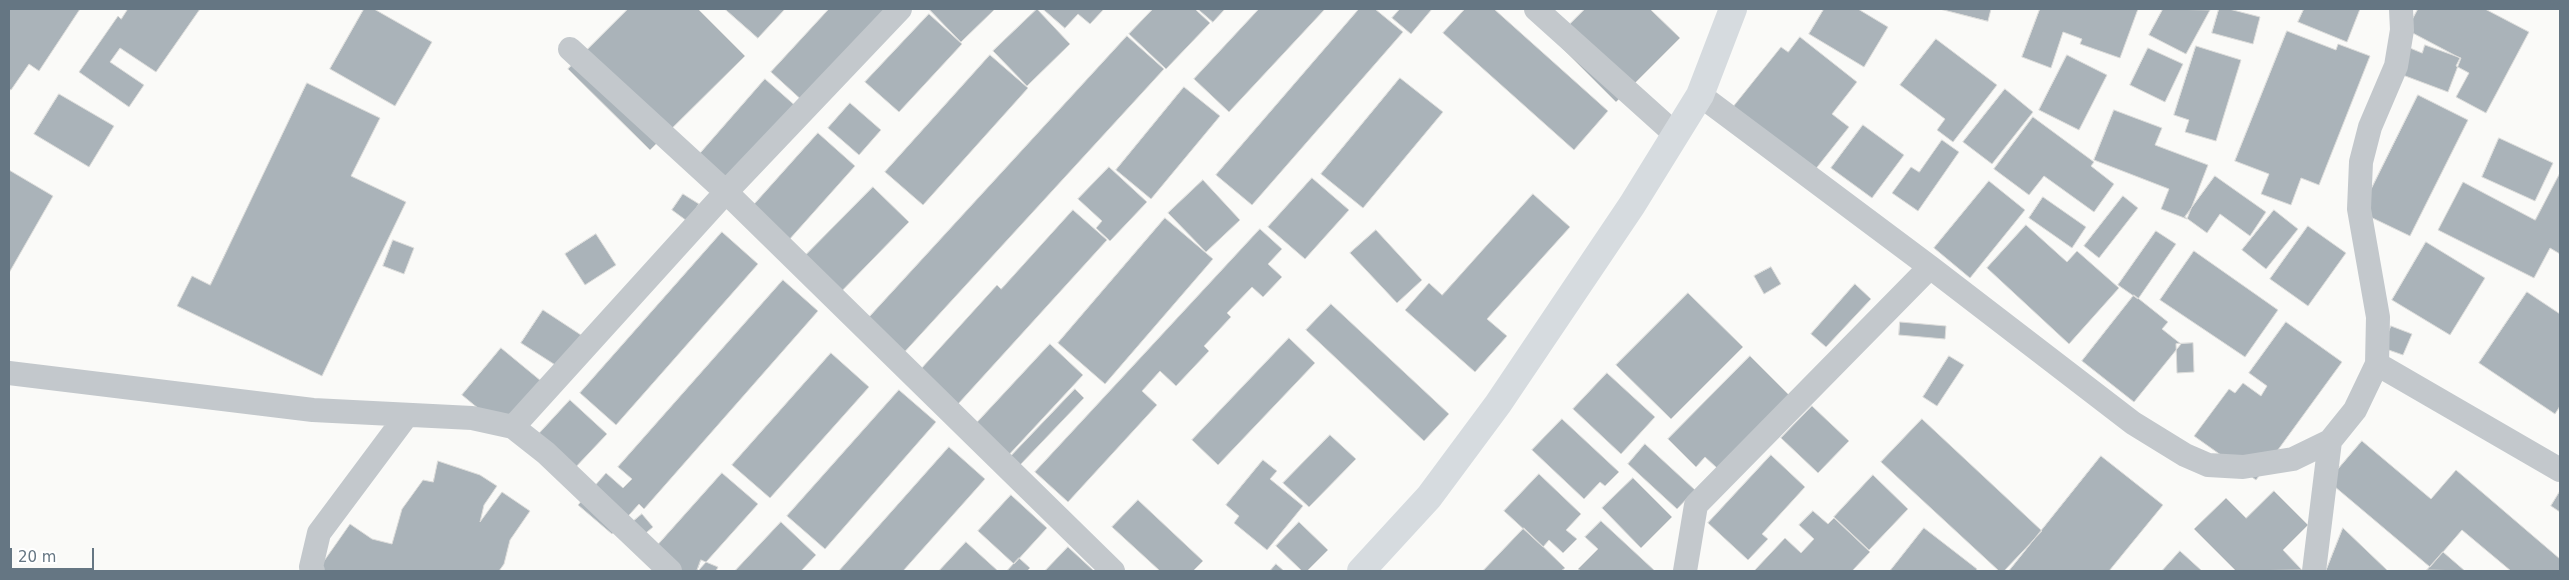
<!DOCTYPE html>
<style>
body{margin:0}
#map{position:relative;width:2569px;height:580px;overflow:hidden;background:#fafaf8;font-family:"DejaVu Sans",sans-serif}
canvas{display:block}
.frame{position:absolute;inset:0;border:10px solid #657683;pointer-events:none}
.scale{position:absolute;left:10px;top:548px;width:84px;height:22px;box-sizing:border-box;border:2px solid #657683;border-top:0;padding-left:6px;font-size:15px;line-height:18px;white-space:nowrap;color:#657683;-webkit-text-stroke:4px #fff;paint-order:stroke}
</style>
<div id="map">
<canvas width="2569" height="580"></canvas>
<div class="frame"></div>
<div class="scale">20 m</div>
</div>
<script>
const context = document.querySelector('canvas').getContext('2d');
context.lineJoin = 'round';
function fill(path, color) { context.fillStyle = color; context.fill(path, 'evenodd'); }
function strokePath(path, color, width, dash) { context.strokeStyle = color; context.lineWidth = width; context.lineCap = dash ? 'butt' : 'round'; context.setLineDash(dash || []); context.stroke(path); }
const building = new Path2D(`
 M9 9H80L39 71 29 64 11 90 9 89Z
 M128 9H200L156 72 120 48 110 62 144 85 129 107 79 72 118 16 121 19Z
 M364 9H374L432 42 395 106 330 69Z
 M628 9H698L745 56 650 150 568 69Z
 M725 9H785L758 38Z
 M829 9H893L806 104 771 72Z
 M929 9H995L961 42Z
 M1037 9 1070 44 1027 86 993 51Z
 M1043 9H1104L1090 24 1078 14 1065 28Z
 M1153 9H1195L1210 23 1166 69 1129 34Z
 M1198 9H1225L1213 22Z
 M1259 9H1325L1229 112 1194 79Z
 M1359 9H1375L1403 32 1252 205 1216 175Z
 M1400 9H1432L1411 34 1392 18Z
 M1465 9H1494L1608 111 1574 150 1443 33Z
 M1585 9H1650L1680 38 1616 102 1554 40Z
 M1824 9H1858L1888 27 1864 67 1809 34Z
 M1940 9H1991L1988 21Z
 M2040 9H2138L2120 58 2080 44 2082 39 2063 32 2051 68 2022 57Z
 M2163 9 2210 10 2186 54 2149 35Z
 M2219 9H2229L2260 17 2253 44 2212 33Z
 M2304 9H2360L2347 42 2298 22Z
 M2418 9H2485L2529 32 2486 113 2456 97 2469 73 2456 66 2460 58 2407 30Z
 M929 14 962 44 899 112 865 82Z
 M2287 31 2336 50 2338 44 2370 56 2319 185 2301 178 2291 205 2261 194 2269 174 2235 161Z
 M1127 36 1164 69 899 358 862 325Z
 M1800 37 1857 82 1832 114 1849 127 1814 171 1732 108 1781 47 1788 52Z
 M1936 39 1997 85 1953 142 1937 130 1945 119 1900 85Z
 M2425 45 2461 58 2448 92 2400 74 2410 48 2422 53Z
 M2196 46 2241 60 2216 141 2185 132 2189 120 2174 115Z
 M2148 48 2183 64 2165 102 2130 85Z
 M990 55 1028 88 923 205 885 172Z
 M2067 55 2107 75 2079 130 2039 110Z
 M1400 78 1443 112 1363 208 1321 174Z
 M765 79 799 109 725 195 690 165Z
 M307 83 380 118 351 176 406 202 322 376 177 306 192 276 210 285Z
 M1184 87 1220 116 1151 199 1116 170Z
 M2005 89 2033 112 1992 164 1963 142Z
 M59 94 114 126 89 167 34 134Z
 M2418 95 2468 120 2410 236 2360 212Z
 M850 103 881 130 859 155 828 128Z
 M2114 110 2162 128 2155 145 2208 165 2187 219 2161 209 2169 189 2094 160Z
 M2033 117 2094 162 2091 166 2114 184 2094 212 2044 176 2029 195 1994 169Z
 M1863 125 1904 155 1872 198 1831 168Z
 M818 133 855 166 788 241 751 208Z
 M2499 138 2553 163 2535 201 2482 177Z
 M1942 140 1959 152 1918 211 1892 193 1911 167 1919 172Z
 M1109 167 1147 202 1110 241 1096 228 1102 221 1078 199Z
 M9 170 53 196 9 273Z
 M2560 173V254L2550 248 2534 278 2438 230 2463 182 2535 220Z
 M2215 176 2266 212 2250 236 2220 214 2207 233 2185 217Z
 M1312 178 1349 210 1305 259 1268 227Z
 M1203 180 1240 220 1206 252 1168 213Z
 M1989 181 2025 210 1970 278 1934 248Z
 M873 187 909 222 833 300 797 264Z
 M683 194 699 204 687 221 672 210Z
 M1533 194 1570 227 1487 319 1507 336 1475 372 1405 310 1429 283 1442 295Z
 M2123 196 2138 208 2099 258 2084 246Z
 M2043 197 2086 227 2072 248 2029 218Z
 M1073 210 1107 240 958 404 920 370 997 285 1001 289Z
 M2274 210 2298 229 2266 269 2242 250Z
 M1165 218 1213 259 1105 384 1058 343Z
 M2026 225 2067 262 2077 251 2119 288 2069 344 1987 268Z
 M2308 226 2346 253 2308 306 2270 279Z
 M1260 229 1282 249 1268 264 1282 277 1263 297 1252 287 1227 313 1231 317 1204 346 1209 351 1176 386 1160 371 1142 391 1157 405 1068 502 1035 472Z
 M1376 230 1422 280 1397 303 1350 253Z
 M2156 231 2176 244 2138 299 2118 285Z
 M722 232 758 264 616 425 580 393Z
 M596 234 616 265 585 285 565 254Z
 M393 240 414 248 404 274 383 266Z
 M2426 242 2485 278 2450 335 2392 300Z
 M2194 251 2278 310 2245 357 2160 300Z
 M1771 267 1781 284 1764 294 1754 276Z
 M783 280 818 311 644 509 639 504 612 534 578 505 606 473 623 488 632 479 618 467Z
 M1855 284 1871 299 1826 347 1811 334Z
 M2527 292 2560 314V406L2555 414 2479 363Z
 M1688 293 1743 347 1671 419 1616 365Z
 M2134 295 2168 322 2162 329 2181 344 2134 402 2082 361Z
 M1331 304 1449 414 1424 441 1306 330Z
 M543 310 581 335 560 368 521 343Z
 M1900 322 1946 326 1945 339 1899 335Z
 M2286 322 2342 362 2256 480 2194 436 2229 389 2235 393 2243 383 2261 396 2267 386 2249 373Z
 M2391 326 2412 334 2403 355 2383 348Z
 M1289 338 1315 363 1218 465 1192 440Z
 M2193 343 2194 372 2177 373 2176 344Z
 M1050 344 1083 375 1005 459 972 428Z
 M501 348 541 381 502 428 462 395Z
 M831 353 869 387 770 498 732 465Z
 M1750 356 1789 395 1717 468 1705 457 1696 467 1668 439Z
 M1949 356 1964 365 1937 406 1923 397Z
 M1607 373 1655 417 1621 454 1573 409Z
 M1075 389 1084 398 1020 465 1011 456Z
 M899 390 936 422 825 549 787 516Z
 M570 400 607 434 572 471 535 438Z
 M1812 406 1849 441 1818 473 1781 438Z
 M1562 419 1619 472 1605 486 1600 482 1584 499 1532 450Z
 M1922 419 2042 531 2004 571H1999L1881 462Z
 M1330 435 1356 459 1309 507 1283 483Z
 M2362 441 2431 499 2456 470 2560 559V571H2511L2462 530 2430 567 2328 481Z
 M1645 444 1695 490 1677 509 1628 464Z
 M949 447 985 479 903 571H839Z
 M1771 455 1805 487 1762 534 1768 539 1748 560 1708 523Z
 M2101 456 2163 505 2109 571H2009Z
 M1263 460 1277 471 1270 479 1303 506 1267 550 1234 523 1239 516 1226 505Z
 M438 461 480 475 497 486 484 505 480 522 502 492 530 511 510 540 504 564 499 571H317L350 524 372 539 392 544 402 509 423 480 433 482Z
 M722 473 758 504 698 571H665L648 556Z
 M1539 474 1581 514 1566 530 1577 539 1563 553 1549 540 1543 547 1504 511Z
 M1873 475 1908 509 1869 550 1834 517Z
 M1633 478 1672 517 1641 548 1602 508Z
 M2274 491 2308 525 2283 550 2302 570 2236 571 2194 529 2226 498 2246 518Z
 M2560 491V512L2551 506Z
 M1011 495 1047 528 1014 564 978 531Z
 M1138 500 1203 561 1193 571H1160L1112 527Z
 M1813 511 1828 524 1834 518 1870 552 1852 571H1754L1785 538 1801 553 1814 539 1799 525Z
 M642 514 653 527 629 547 618 534Z
 M1601 521 1655 571H1581L1578 569 1598 549 1585 537Z
 M781 522 816 555 801 571H735Z
 M1299 522 1328 550 1307 571H1302L1276 546Z
 M1524 528 1565 568 1561 571H1483Z
 M1924 528 1977 569 1976 571H1890Z
 M2343 528 2388 571H2326Z
 M966 542 998 571H939Z
 M1068 547 1094 571H1045Z
 M2180 551 2202 571H2162Z
 M2443 552 2465 571 2427 570Z
 M1019 558 1030 568 1027 571H1007Z
 M701 560 718 567 716 571H697Z
 M1276 564 1284 571H1270Z`);
const street = new Path2D(`
 M1536 9 1675 134
 M570 49 726 192 1113 571
 M1700 95 1930 267 2133 423 2185 455 2208 465 2243 467 2293 459 2330 441 2355 410 2377 364 2378 317 2359 209 2361 162 2370 127 2396 66 2402 30 2401 9
 M2377 364 2560 470
 M9 373 313 410 472 418 513 427 546 453 670 571
 M513 427 726 192 900 9
 M313 571 311 567 319 533 407 415
 M1685 571 1696 505 1930 267
 M2314 571 2330 441`);
const secondary = new Path2D(`
 M1361 571 1429 497 1498 404 1632 205 1700 95 1733 9`);
fill(building, '#aab3b9');
strokePath(building, '#dcdcda', 1);
strokePath(street, '#c3c8cc', 24);
strokePath(secondary, '#d6dbdf', 28);
</script>
